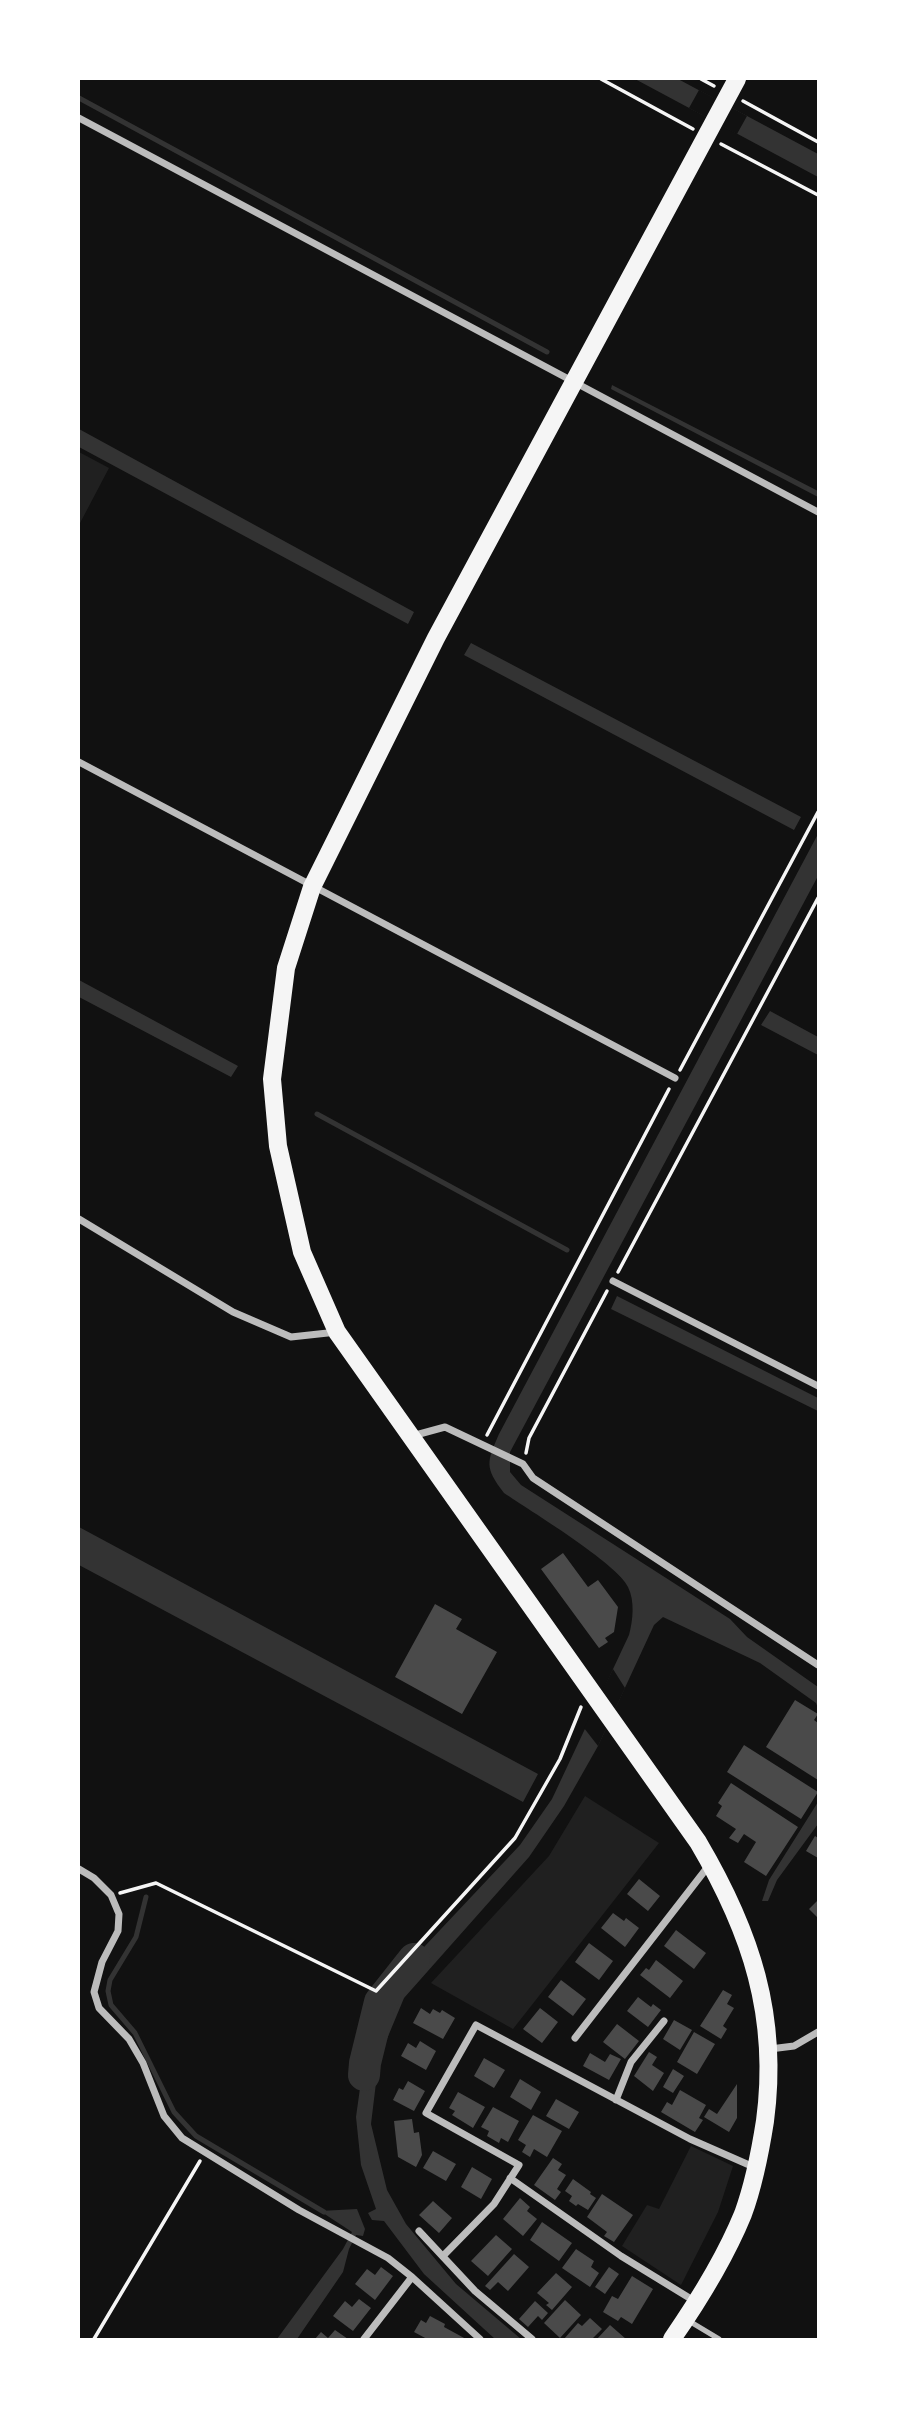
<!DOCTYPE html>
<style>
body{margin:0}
#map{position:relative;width:897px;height:2418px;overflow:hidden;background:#111;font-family:"Fira Sans",sans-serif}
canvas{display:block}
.frame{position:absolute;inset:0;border:80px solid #fff;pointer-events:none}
</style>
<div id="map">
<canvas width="897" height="2418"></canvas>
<div class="frame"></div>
</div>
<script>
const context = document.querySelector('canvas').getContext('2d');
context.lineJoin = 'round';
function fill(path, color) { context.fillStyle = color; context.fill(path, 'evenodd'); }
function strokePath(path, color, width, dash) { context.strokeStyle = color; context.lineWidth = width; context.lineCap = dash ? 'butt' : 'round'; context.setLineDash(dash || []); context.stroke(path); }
const green = new Path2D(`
 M79 452 109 468 79 525Z
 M585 1796 659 1843 513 2029 431 1983 549 1856Z
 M691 2146 733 2166 718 2212 681 2285 622 2246 647 2205 659 2209Z`);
const water = new Path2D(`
 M635 79H678L818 154V177Z
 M612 385 818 491V497L611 389Z
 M79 429 414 612 408 624 79 447Z
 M471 643 801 817 794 830 464 655Z
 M818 834V876L510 1452V1472L521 1485 730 1619 747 1637 818 1687V1708L816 1703 760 1663 663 1617 654 1625 598 1746 564 1806 529 1857 404 1998 379 2058 371 2124 387 2190 406 2224 456 2284 521 2339H495L424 2274 384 2221 372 2220 368 2213 376 2209 361 2165 356 2117 365 2052 393 1980 520 1845 552 1799 629 1635C633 1620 635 1601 628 1587 618 1564 529 1510 504 1493 484 1467 487 1462 499 1434Z
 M79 980 238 1066 231 1077 79 997Z
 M770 1011 818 1037V1055L761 1025Z
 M617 1296 818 1398V1411L611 1309Z
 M79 1527 538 1774 523 1802 79 1565Z
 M818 1802V1824L777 1880 768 1901H762L769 1880Z
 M357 2209 365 2229 363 2236 356 2235 349 2249 343 2272 297 2339H277L343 2249 352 2232 320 2211Z`);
const pier = new Path2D(`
 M699 90 747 116 737 134 689 108Z
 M613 1669 625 1688 598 1746 584 1728Z`);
const stream = new Path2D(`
 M79 98 547 352
 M317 1114 567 1250
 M146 1897 136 1937 110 1980 108 1991 111 2005 135 2033 174 2112 196 2136 324 2212`);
const river = new Path2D(`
 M364 2075 365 2063 380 2002 414 1959`);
const building = new Path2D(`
 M563 1553 588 1587 598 1580 618 1607 614 1632 605 1638 608 1642 599 1648 541 1569Z
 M435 1604 462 1619 456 1629 497 1652 462 1714 395 1677Z
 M795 1700 818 1714 814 1720 818 1723V1780L766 1747Z
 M744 1745 818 1792 801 1819 727 1772Z
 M731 1783 798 1827 766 1876 744 1862 756 1842 744 1834 738 1843 729 1838 736 1829 716 1816 722 1806 718 1803Z
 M815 1836 818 1838V1858L806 1851Z
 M639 1879 660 1896 648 1911 627 1894Z
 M818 1900V1918L809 1909Z
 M613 1913 624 1921 626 1918 639 1928 625 1947 601 1928Z
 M676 1930 706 1953 694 1969 664 1946Z
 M589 1943 613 1961 599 1980 575 1962Z
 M656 1960 683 1981 670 1998 640 1975 646 1968 649 1970Z
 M561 1980 586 1999 573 2016 548 1997Z
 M723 1990 732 1995 727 2004 734 2008 723 2026 727 2029 721 2039 700 2026Z
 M638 1997 651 2007 653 2004 661 2010 648 2027 627 2011Z
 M421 2008 430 2014 433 2009 440 2013 442 2010 455 2018 443 2039 413 2023Z
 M540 2008 558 2022 542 2043 523 2029Z
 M674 2020 692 2030 680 2050 663 2039Z
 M617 2024 639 2041 625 2059 603 2042Z
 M694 2032 715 2044 697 2074 677 2062Z
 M420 2041 436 2051 426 2070 401 2056 408 2043 416 2048Z
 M649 2052 657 2057 652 2065 664 2073 653 2091 634 2076Z
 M590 2053 605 2062 610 2054 621 2059 609 2080 583 2066Z
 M484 2058 505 2070 494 2088 474 2076Z
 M673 2069 684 2076 673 2093 663 2087Z
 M520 2079 541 2092 531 2110 510 2097Z
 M408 2081 425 2091 414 2111 393 2100 399 2088 403 2090Z
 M737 2084V2118L729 2132 704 2117 709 2109 717 2114Z
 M680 2090 706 2105 699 2118 703 2120 695 2132 661 2112 667 2102 672 2105Z
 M458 2092 485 2107 473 2128 452 2115 455 2111 449 2108Z
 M556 2099 579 2112 569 2129 546 2116Z
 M493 2107 519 2121 508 2142 501 2138 499 2143 487 2136 489 2131 481 2127Z
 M533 2115 562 2131 547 2157 534 2149 530 2157 522 2152 526 2145 518 2140Z
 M412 2119 414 2133 419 2132 422 2155 416 2167 398 2157 394 2121Z
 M433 2151 456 2164 446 2181 423 2168Z
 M553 2158 562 2164 558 2170 566 2175 557 2189 561 2192 555 2200 534 2185Z
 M472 2167 492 2179 481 2199 461 2187Z
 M573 2179 591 2192 590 2194 596 2198 588 2210 578 2204 576 2206 569 2201 572 2196 565 2191Z
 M602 2194 633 2215 614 2242 604 2236 607 2232 587 2217Z
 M520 2198 530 2207 527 2211 537 2219 523 2236 503 2219Z
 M433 2201 452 2218 439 2233 419 2215Z
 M542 2222 572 2243 559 2261 530 2240Z
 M496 2235 512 2249 488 2276 471 2261Z
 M576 2249 594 2261 591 2267 599 2273 590 2287 562 2268Z
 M514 2254 529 2267 508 2291 498 2282 490 2290 485 2286Z
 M381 2267 393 2276 375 2300 355 2284 367 2269 375 2275Z
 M609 2267 619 2274 605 2294 595 2287Z
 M556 2273 572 2287 552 2310 546 2305 549 2303 537 2293Z
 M632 2276 653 2289 632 2324 621 2317 618 2321 603 2312 612 2296 618 2299Z
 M359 2299 371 2308 353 2331 333 2316 345 2301 352 2307Z
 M565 2300 581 2315 560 2338 544 2323Z
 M535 2301 548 2313 542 2320 538 2316 528 2327 519 2319Z
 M430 2316 445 2324 444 2327 466 2339H427L414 2332 421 2320 426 2323Z
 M590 2318 602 2329 592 2339H564L578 2323 582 2326Z
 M610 2325 626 2339H597Z
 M335 2330 348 2339H315L321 2332 328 2338Z`);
const path = new Path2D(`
 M601 79 693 129
 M701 79 714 86
 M743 101 818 142
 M721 144 818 195
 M680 1070 818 812
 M618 1272 818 898
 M487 1435 669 1089
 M526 1453 529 1438 607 1291
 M120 1893 156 1883 376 1991 515 1838 560 1759 581 1707
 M94 2339 200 2161`);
const service = new Path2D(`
 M689 2321 719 2339`);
const minor = new Path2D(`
 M79 118 818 512
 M79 762 675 1078
 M79 1219 233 1312 291 1337 337 1332
 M613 1281 818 1386
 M412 1436 445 1427 523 1464 533 1478 818 1665
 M79 1869 94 1878 111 1895 119 1914 118 1931 102 1962 94 1992 99 2008 129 2039 143 2063 164 2116 182 2138 299 2210 388 2258 412 2277 480 2339
 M575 2038 710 1864
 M770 2049 794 2046 818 2032
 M616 2100 631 2062 664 2021
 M510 2178 621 2256 696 2302
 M419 2231 475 2291 532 2339
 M443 2256 494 2204 519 2165 426 2113 476 2025 690 2139 756 2168
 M364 2339 412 2277`);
const primary = new Path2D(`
 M672 2339C699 2300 725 2258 743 2214 754 2184 760 2153 765 2121 779 2016 751 1932 698 1842L337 1332 302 1252 278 1146 272 1079 286 968 312 887 436 638 737 79`);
fill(green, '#202020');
fill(water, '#333');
fill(pier, '#111');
strokePath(stream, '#333', 5);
strokePath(river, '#333', 32);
fill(building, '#4a4a4a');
strokePath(path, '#f5f5f5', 3.5);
strokePath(service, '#bcbcbc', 5);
strokePath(minor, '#bcbcbc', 7);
strokePath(primary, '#f5f5f5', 18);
</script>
